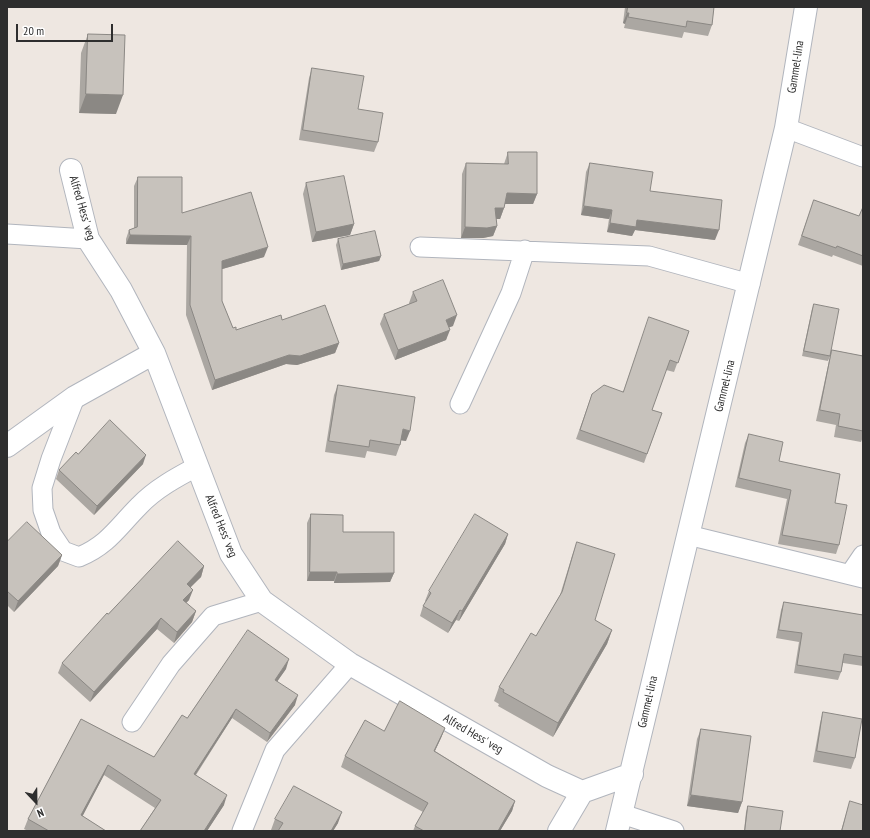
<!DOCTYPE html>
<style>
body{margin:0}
#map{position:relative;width:870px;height:838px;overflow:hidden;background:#eee7e1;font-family:"PT Sans Narrow",sans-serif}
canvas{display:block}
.frame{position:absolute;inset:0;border:8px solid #2e2e2e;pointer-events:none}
.north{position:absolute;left:16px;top:782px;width:40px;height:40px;-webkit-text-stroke:3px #fff;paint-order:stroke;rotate:158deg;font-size:11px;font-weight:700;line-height:16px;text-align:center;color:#2e2e2e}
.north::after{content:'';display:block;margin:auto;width:14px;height:18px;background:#2e2e2e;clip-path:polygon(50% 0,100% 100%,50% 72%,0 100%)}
.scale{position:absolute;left:16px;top:24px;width:97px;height:18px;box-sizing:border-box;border:2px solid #2e2e2e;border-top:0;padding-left:5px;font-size:12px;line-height:14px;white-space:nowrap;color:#2e2e2e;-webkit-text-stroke:3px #fff;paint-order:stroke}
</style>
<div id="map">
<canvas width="870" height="838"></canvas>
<div class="frame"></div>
<div class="north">N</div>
<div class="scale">20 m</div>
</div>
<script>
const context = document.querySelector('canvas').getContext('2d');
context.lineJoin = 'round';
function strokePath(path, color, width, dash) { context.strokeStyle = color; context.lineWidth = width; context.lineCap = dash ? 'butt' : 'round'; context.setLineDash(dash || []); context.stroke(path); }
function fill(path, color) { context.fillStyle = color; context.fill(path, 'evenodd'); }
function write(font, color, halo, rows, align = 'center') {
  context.font = font + ' "PT Sans Narrow",sans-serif'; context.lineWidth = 3; context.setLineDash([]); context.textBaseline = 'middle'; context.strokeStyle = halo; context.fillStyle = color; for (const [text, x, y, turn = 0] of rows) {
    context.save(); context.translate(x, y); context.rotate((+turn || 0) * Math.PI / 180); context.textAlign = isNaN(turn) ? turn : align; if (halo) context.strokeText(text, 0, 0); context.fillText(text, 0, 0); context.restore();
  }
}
const lane = new Path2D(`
 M786 128 863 157
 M7 234 88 239
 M420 247 649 256 750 284
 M75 397 51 459 42 488 43 510 51 533 63 551 79 557C108 545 118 527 139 506 155 489 177 477 198 466
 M460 404 511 293 525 250
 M688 535 863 578
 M850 574 863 555
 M132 722 171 664 213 616 262 601
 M622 814 674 831
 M242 831 275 750 350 664`);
const street = new Path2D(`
 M71 170 88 239 121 290 154 353 231 554 262 601 350 664 547 776 582 792
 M7 446 75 397 154 353
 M559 831 582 792 632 774
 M617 831 786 128 806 7`);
const wall = new Path2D(`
 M625 7H714L712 25 708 36 684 32 682 38 624 28 625 24 623 23Z
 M88 34 116 114 79 113 81 53Z
 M312 68 358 109 378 142 374 152 299 140 309 78Z
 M508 152 537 194 533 204H505L504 208 500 219H496L497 226 493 236 483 238H461L462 174 466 163 504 164Z
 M590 163 650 191 715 240 635 230 632 236 607 232 609 219 581 215 586 172Z
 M138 177 182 213 264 257 222 269V301L233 328 236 330 282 320 339 343 335 353 297 365 286 364 212 390 186 315 187 245 126 244V239L129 230 134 228V186Z
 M306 183 354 224 350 235 312 242 303 194Z
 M814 200 859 216 863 207V266L833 255 832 257 798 245Z
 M338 239 381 256 379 261 341 270 336 245Z
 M413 292 453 326 449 327 446 340 395 360 380 324 384 314 409 304V303Z
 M814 304 830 356 828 361 802 356 812 309Z
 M689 331 674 372 666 370 652 410 662 413 644 463 576 439 592 394 622 392Z
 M832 350 863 356V437L861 442 834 437 836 425 816 421 829 361Z
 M338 385 406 441 401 440 400 445 396 456 367 451 365 458 325 452 334 395Z
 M749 434 779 461 835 503 839 545 836 554 778 544 787 499 735 487 745 443Z
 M143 464 94 515 56 479 59 470Z
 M311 514 343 532 394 573 390 582 334 583V581H307V523Z
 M508 534 505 544 459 621 456 620 448 633 420 616 423 606 426 602 425 601 429 591Z
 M7 542 62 555 58 566 14 612 7 605Z
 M577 542 595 620 612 630 607 644 553 737 498 706 499 704 494 701 499 687 536 636 560 595 572 556Z
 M204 566 201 577 190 587 189 600 186 603 196 611 192 622 174 643 157 629 90 702 58 673 62 663 108 614Z
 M784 602 863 615V666L843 663 841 672 838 680 794 673 799 642 776 638 781 610Z
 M286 669 277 681 295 705 267 742 232 718 196 775 224 805 207 831H140L155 808 104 775 82 816 106 831H28L24 829 28 819 81 719 154 757 187 718Z
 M823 712 855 758 851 769 813 762 820 723Z
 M445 728 441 738 435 751 515 801 512 811 500 831H413L415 826 423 812 341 767 345 756 384 731Z
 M701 729 742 802 738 813 687 806 697 739Z
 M850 801 863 831H841Z
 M748 806 780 831H744L746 812Z
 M275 819 338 823 333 831H274L271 830Z`);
const shadedWall = new Path2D(`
 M627 13H629L625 24 623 23Z
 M86 94 123 95 116 114 79 113Z
 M507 193 537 194 533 204H503Z
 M584 206 612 210 609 219 581 215Z
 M495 208H504L500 219H491Z
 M637 220 719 230 715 240 635 230 632 236 607 232 610 223Z
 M354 224 350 235 312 242 316 232Z
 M497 226 493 236 483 238H461L465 227Z
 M130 235 191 236 187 245 126 244Z
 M268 247 264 257 219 270 222 261Z
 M381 256 379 261 341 270 343 264Z
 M457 315 453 326 442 330 446 320Z
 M450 330 446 340 395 360 398 350Z
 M339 343 335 353 297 365 286 364 212 390 215 380 289 355Z
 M403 429 410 431 406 441 399 440Z
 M146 455 143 464 94 515 97 506Z
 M508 534 505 544 459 621 462 611Z
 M62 555 58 566 14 612 18 601Z
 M204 566 201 577 183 595 187 584Z
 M310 572H337L334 581H307Z
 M394 573 390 582 334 583 337 574Z
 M193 590 189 600 179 610 183 600Z
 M460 610 456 620 448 633 452 623Z
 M196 611 192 622 174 643 177 632Z
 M161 618 157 629 90 702 94 692Z
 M612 630 607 644 553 737 558 723Z
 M289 659 286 669 272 689 275 680Z
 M298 695 295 705 267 742 270 733Z
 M236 709 232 718 190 783 194 774Z
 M445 728 441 738 430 761 434 751Z
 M108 765 104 775 78 825 81 815Z
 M227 795 224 805 207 831H204Z
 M691 795 742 802 738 813 687 806Z
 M515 801 512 811 500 831H498Z
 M342 812 338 823 333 831H331Z`);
const building = new Path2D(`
 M628 7H714L712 25 687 21 686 27 628 17 629 13H627Z
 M88 34 125 35 123 95 86 94Z
 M312 68 364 76 358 109 383 113 378 142 303 130Z
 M508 152H537V194L507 193 504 208H495L497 226 487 228 465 227 466 163 508 164Z
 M590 163 653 172 650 191 722 200 719 230 637 220 636 227 610 223 612 210 584 206Z
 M344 176 354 224 316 232 306 183Z
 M138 177H182V213L251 192 268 247 222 261V301L233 328 236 327V330L281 315 282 320 325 305 339 343 300 356 289 355 215 380 190 305 191 236 130 235 129 230 137 227Z
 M814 200 859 216 863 207V256L837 246 836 248 802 236Z
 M375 231 381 256 343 264 338 239Z
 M443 280 457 315 446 320 450 330 398 350 384 314 417 301 413 292Z
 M814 304 839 309 830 356 804 351Z
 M649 317 689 331 678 363 670 360 652 410 662 413 647 454 580 430 592 394 604 385 623 392Z
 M832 350 863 356V431L838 426 840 414 820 410Z
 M338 385 415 397 410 431 403 429 400 445 370 440 369 447 329 441Z
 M110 420 146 455 97 506 59 470 76 452 78 454Z
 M749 434 783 442 779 461 840 474 835 503 847 505 839 545 782 535 791 490 739 478Z
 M311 514 343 515V532H394V573L337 574V572H310Z
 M475 514 508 534 462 611 460 610 452 623 423 606 431 593 429 591Z
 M27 522 62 555 18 601 7 591V542Z
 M178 541 204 566 187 584 193 590 183 600 196 611 177 632 161 618 94 692 62 663 107 613 108 614Z
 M577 542 615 554 595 620 612 630 558 723 503 692 504 690 499 687 531 633 536 636 562 592Z
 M784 602 863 615V657L844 654 841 672 797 665 802 633 779 630Z
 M248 630 289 659 275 680 298 695 270 733 236 709 194 774 227 795 204 831H140L161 800 108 765 81 815 106 831H49L28 819 81 719 154 757 182 715 187 718Z
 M400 701 445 728 434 751 515 801 498 831H424L415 826 428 803 345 756 365 720 384 731Z
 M823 712 862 719 855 758 817 751Z
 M701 729 751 736 742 802 691 795Z
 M294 786 342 812 331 831H278L283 823 275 819Z
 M850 801 863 805V831H842Z
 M748 806 783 811 780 831H745Z`);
const streetNames = [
 ["Gammel-lina",796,67,-81],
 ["Alfred Hess' veg",82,208,74],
 ["Gammel-lina",725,386,-76],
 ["Alfred Hess' veg",221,526,68],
 ["Gammel-lina",648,702,-77],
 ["Alfred Hess' veg",473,734,30]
];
strokePath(lane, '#b1b5bd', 21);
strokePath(street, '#b1b5bd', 24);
strokePath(lane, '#fff', 19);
strokePath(street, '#fff', 22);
fill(wall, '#aba7a2');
fill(shadedWall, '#8b8884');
fill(building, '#c7c2bc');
strokePath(building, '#8b8884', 1);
write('12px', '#2e2e2e', '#fff', streetNames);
</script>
